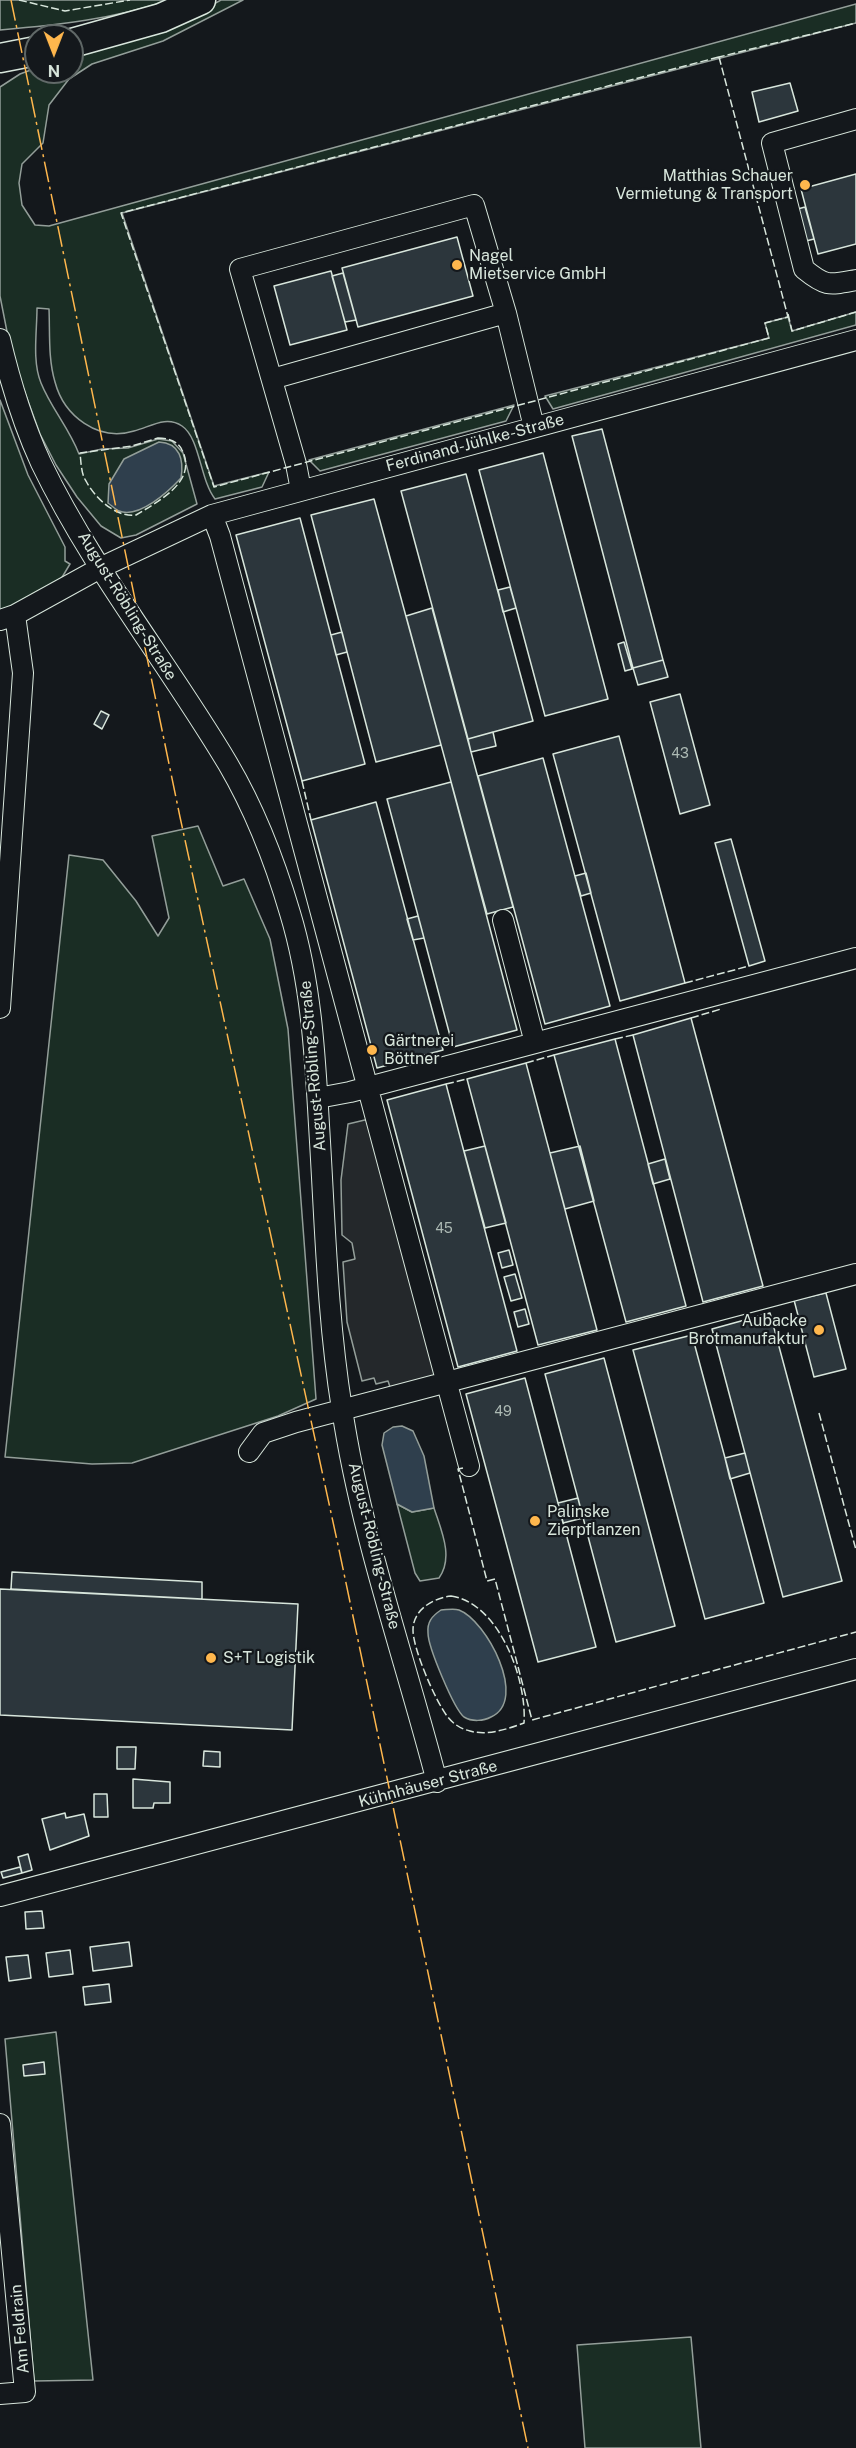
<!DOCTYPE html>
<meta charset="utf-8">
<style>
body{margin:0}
#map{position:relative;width:856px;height:2448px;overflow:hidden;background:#14181c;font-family:"Public Sans",sans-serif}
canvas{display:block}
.north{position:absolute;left:24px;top:24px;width:60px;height:60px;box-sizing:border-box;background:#14181c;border:2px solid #626a69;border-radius:50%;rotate:180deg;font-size:16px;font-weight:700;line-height:24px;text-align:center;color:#d8e6dc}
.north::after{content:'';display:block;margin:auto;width:21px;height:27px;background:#ffb74d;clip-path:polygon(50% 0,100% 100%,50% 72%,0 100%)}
</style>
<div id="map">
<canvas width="856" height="2448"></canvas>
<div class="north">N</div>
</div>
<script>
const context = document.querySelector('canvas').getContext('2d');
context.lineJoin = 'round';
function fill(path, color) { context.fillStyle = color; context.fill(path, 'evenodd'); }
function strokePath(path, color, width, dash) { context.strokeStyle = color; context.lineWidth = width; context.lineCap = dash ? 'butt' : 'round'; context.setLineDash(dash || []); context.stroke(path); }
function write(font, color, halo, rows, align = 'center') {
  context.font = font + ' "Public Sans",sans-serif'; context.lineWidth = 4.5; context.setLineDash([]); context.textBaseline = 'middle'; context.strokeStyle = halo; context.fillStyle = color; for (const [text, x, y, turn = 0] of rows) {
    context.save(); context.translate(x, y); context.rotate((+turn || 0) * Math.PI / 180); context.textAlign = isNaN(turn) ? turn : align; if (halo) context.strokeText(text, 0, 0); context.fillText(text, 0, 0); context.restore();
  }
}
const green = new Path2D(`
 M0 0H169C115 19 57 25 0 30Z
 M221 0H243L163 41 92 64 69 79 49 105 43 143 22 164 19 183 22 205 35 225 49 226 856 4V23L122 213 214 486 269 472 262 487 215 499C200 480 200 438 182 426 166 415 150 427 134 431 98 442 64 416 55 382 48 359 50 332 49 309L37 308C37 332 32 361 41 383 51 408 69 428 79 454L102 449 128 448 158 439 172 441 183 453 197 504 136 535 121 538 101 526 77 497 56 465 40 434 12 357 0 296V87L20 74 36 68V72H72V57C124 41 174 27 221 0Z
 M856 312V325L553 409 545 396 769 338 765 323 788 317 792 331Z
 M0 400 28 475 65 547V561L70 564 61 579 0 614Z
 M514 405 506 421 320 471 309 460Z
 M198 826 223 886 244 879 270 939 288 1029 316 1399 278 1416 132 1463 92 1464 5 1457 69 855 103 860 136 901 158 936 169 918 152 836Z
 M397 1504 412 1512 434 1508C441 1530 454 1557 439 1578L420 1581 415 1573Z
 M56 2032 93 2380 34 2381 5 2039Z
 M691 2337 701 2448H585L577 2345Z`);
const parking = new Path2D(`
 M369 1119 437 1372 429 1380 391 1390 388 1381 376 1384 374 1378 362 1381 347 1322 343 1262 355 1259 352 1243 342 1235 341 1180 348 1124Z`);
const water = new Path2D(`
 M159 442C180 443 184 460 181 478 169 491 139 519 119 511 116 510 111 505 108 503L109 484 124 459Z
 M402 1426 413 1431 424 1456 434 1508 412 1512 397 1504 382 1445 384 1433 393 1427Z
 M441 1610C446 1610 453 1608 459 1610 486 1620 529 1700 491 1717 484 1721 472 1722 464 1717 454 1709 428 1647 428 1633 427 1622 432 1616 441 1610Z`);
const building = new Path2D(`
 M790 83 798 111 759 122 752 92Z
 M856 174V244L818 254 801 189Z
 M805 207 814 239 802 242 794 210Z
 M457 237 473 296 358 327 342 268Z
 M331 271 347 330 290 345 274 286Z
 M343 273 356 320 345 322 332 276Z
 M602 429 663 660 633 668 572 436Z
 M543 453 608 699 545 716 479 470Z
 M466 474 533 721 468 739 401 491Z
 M374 499 441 745 376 762 311 515Z
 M300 518 365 764 302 781 236 535Z
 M510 587 516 608 503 612 498 590Z
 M432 608 513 907 487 914 406 616Z
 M342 632 347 652 336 655 331 635Z
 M624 642 632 669 625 671 618 644Z
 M663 660 668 677 638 685 633 668Z
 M680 694 710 805 680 814 650 702Z
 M101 711 109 715 102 729 94 724Z
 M493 732 496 746 471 752 468 739Z
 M619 736 685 983 620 1001 553 754Z
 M543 758 610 1006 545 1024 478 776Z
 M451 782 517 1030 453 1047 387 799Z
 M376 802 443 1050 377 1068 311 820Z
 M731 839 765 961 749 966 715 843Z
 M586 873 591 893 581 896 575 876Z
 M418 916 424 938 413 940 407 919Z
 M691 1018 763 1286 703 1302 633 1035Z
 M615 1039 686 1306 626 1322 554 1055Z
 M526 1063 597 1330 538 1345 467 1079Z
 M446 1084 517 1351 458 1367 387 1100Z
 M485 1146 506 1223 485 1228 464 1151Z
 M580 1146 594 1201 565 1209 550 1153Z
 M665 1159 670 1179 653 1184 648 1164Z
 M509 1250 513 1265 502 1268 498 1253Z
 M515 1274 522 1298 511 1301 504 1277Z
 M826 1293 846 1369 814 1377 794 1300Z
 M525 1309 529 1324 518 1327 514 1312Z
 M770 1313 842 1581 783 1597 712 1329Z
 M692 1335 764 1603 705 1619 633 1350Z
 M604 1358 675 1626 616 1642 545 1374Z
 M525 1378 596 1647 538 1662 466 1394Z
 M745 1453 750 1473 730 1479 725 1458Z
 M578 1498 583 1518 563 1523 558 1503Z
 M12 1572 202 1582V1599L11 1589Z
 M0 1589 298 1604 292 1730 0 1715Z
 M117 1747H136L135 1769H117Z
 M204 1751 220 1752V1767L203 1766Z
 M133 1779 170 1782V1803H154L153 1808H133Z
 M94 1794H107L108 1817H94Z
 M65 1813 66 1818 84 1814 89 1836 50 1850 42 1819Z
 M28 1854 32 1870 22 1873 18 1857Z
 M20 1867 22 1873 3 1878 1 1872Z
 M42 1911 44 1928 26 1929 25 1912Z
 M129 1942 132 1966 93 1971 90 1947Z
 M70 1950 73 1974 49 1977 46 1953Z
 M28 1955 31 1978 9 1981 6 1957Z
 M109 1984 111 2002 85 2005 83 1987Z
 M44 2062 45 2074 24 2076 23 2065Z`);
const minor = new Path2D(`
 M856 119 772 143 804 269C826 287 829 285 856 280
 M506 313 534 427
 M0 339C10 381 23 424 41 463 92 569 168 663 228 764 255 810 275 862 290 913 311 982 315 1053 319 1125 325 1220 327 1316 342 1409 361 1536 405 1658 437 1782
 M272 379 506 313 474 205 240 269 296 464 301 490
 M212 515 220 536 469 1466
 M0 620 15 615 102 567 212 515 856 340
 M503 920 535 1043
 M0 1008 23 673 15 615
 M318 1098 350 1092 856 958
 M249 1452 263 1433 296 1422 856 1274
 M0 1896 856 1669
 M0 2124 25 2392 0 2394`);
const highway = new Path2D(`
 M72 43 161 18 201 0
 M0 58 36 51`);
const fence = new Path2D(`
 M19 0 65 11 130 0
 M719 57 788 317 765 323 769 338 214 487 121 213Z
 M720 59 719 57 856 23
 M788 314 792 331 856 312
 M158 438C168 438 178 441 182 450 198 481 159 501 136 515 116 518 95 498 86 481 81 474 81 461 80 453L132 446Z
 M302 781 311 820
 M685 983 749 966
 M691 1018 721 1009
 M615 1039 633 1035
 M526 1063 554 1055
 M446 1084 467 1079
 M819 1413 856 1550
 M463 1468 458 1469 487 1581 495 1579 532 1720 856 1632
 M451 1596C499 1603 527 1679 524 1723 507 1729 488 1736 470 1731 461 1729 453 1724 447 1716 435 1700 413 1649 413 1630 413 1609 434 1598 451 1596Z`);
const power = new Path2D(`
 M11 0 180 817 338 1545 528 2448`);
const markers = [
 [805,185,6,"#ffb74d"],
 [457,265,6,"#ffb74d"],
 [372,1050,6,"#ffb74d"],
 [819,1330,6,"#ffb74d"],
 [535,1521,6,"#ffb74d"],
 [211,1658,6,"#ffb74d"]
];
const numberNames = [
 ["43",680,754],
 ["45",444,1229],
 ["49",503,1412]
];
const poiNames = [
 ["Matthias Schauer",793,176,"right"],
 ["Vermietung & Transport",793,194,"right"],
 ["Nagel",469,256],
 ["Mietservice GmbH",469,274],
 ["Gärtnerei",384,1041],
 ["Böttner",384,1059],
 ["Aubacke",807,1321,"right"],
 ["Brotmanufaktur",807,1339,"right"],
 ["Palinske",547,1512],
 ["Zierpflanzen",547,1530],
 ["S+T Logistik",223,1658]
];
const streetNames = [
 ["Ferdinand-Jühlke-Straße",475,443,-15],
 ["August-Röbling-Straße",127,606,58],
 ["August-Röbling-Straße",313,1066,-95],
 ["August-Röbling-Straße",374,1546,76],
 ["Kühnhäuser Straße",428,1784,-15],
 ["Am Feldrain",20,2329,-95]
];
fill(green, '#1a2d24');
strokePath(green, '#939e99', 1.5);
fill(parking, '#24282b');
strokePath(parking, '#939e99', 1.5);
fill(water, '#2f3f4d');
strokePath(water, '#939e99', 1.5);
fill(building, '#2c363c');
strokePath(building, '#d8e6dc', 1.5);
strokePath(minor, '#d8e6dc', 22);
strokePath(highway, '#d8e6dc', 31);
strokePath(minor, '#14181c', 20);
strokePath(highway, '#14181c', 28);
strokePath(fence, '#d8e6dc', 1.5, [8, 3]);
strokePath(power, '#ffb74d', 1.5, [21, 4.5, 3, 4.5]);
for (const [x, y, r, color] of markers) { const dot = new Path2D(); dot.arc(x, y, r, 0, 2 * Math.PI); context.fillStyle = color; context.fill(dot); strokePath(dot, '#14181c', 2); }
write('14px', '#adbab4', null, numberNames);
write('16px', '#d8e6dc', '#14181c', poiNames, 'left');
write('16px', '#d8e6dc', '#14181c', streetNames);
</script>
